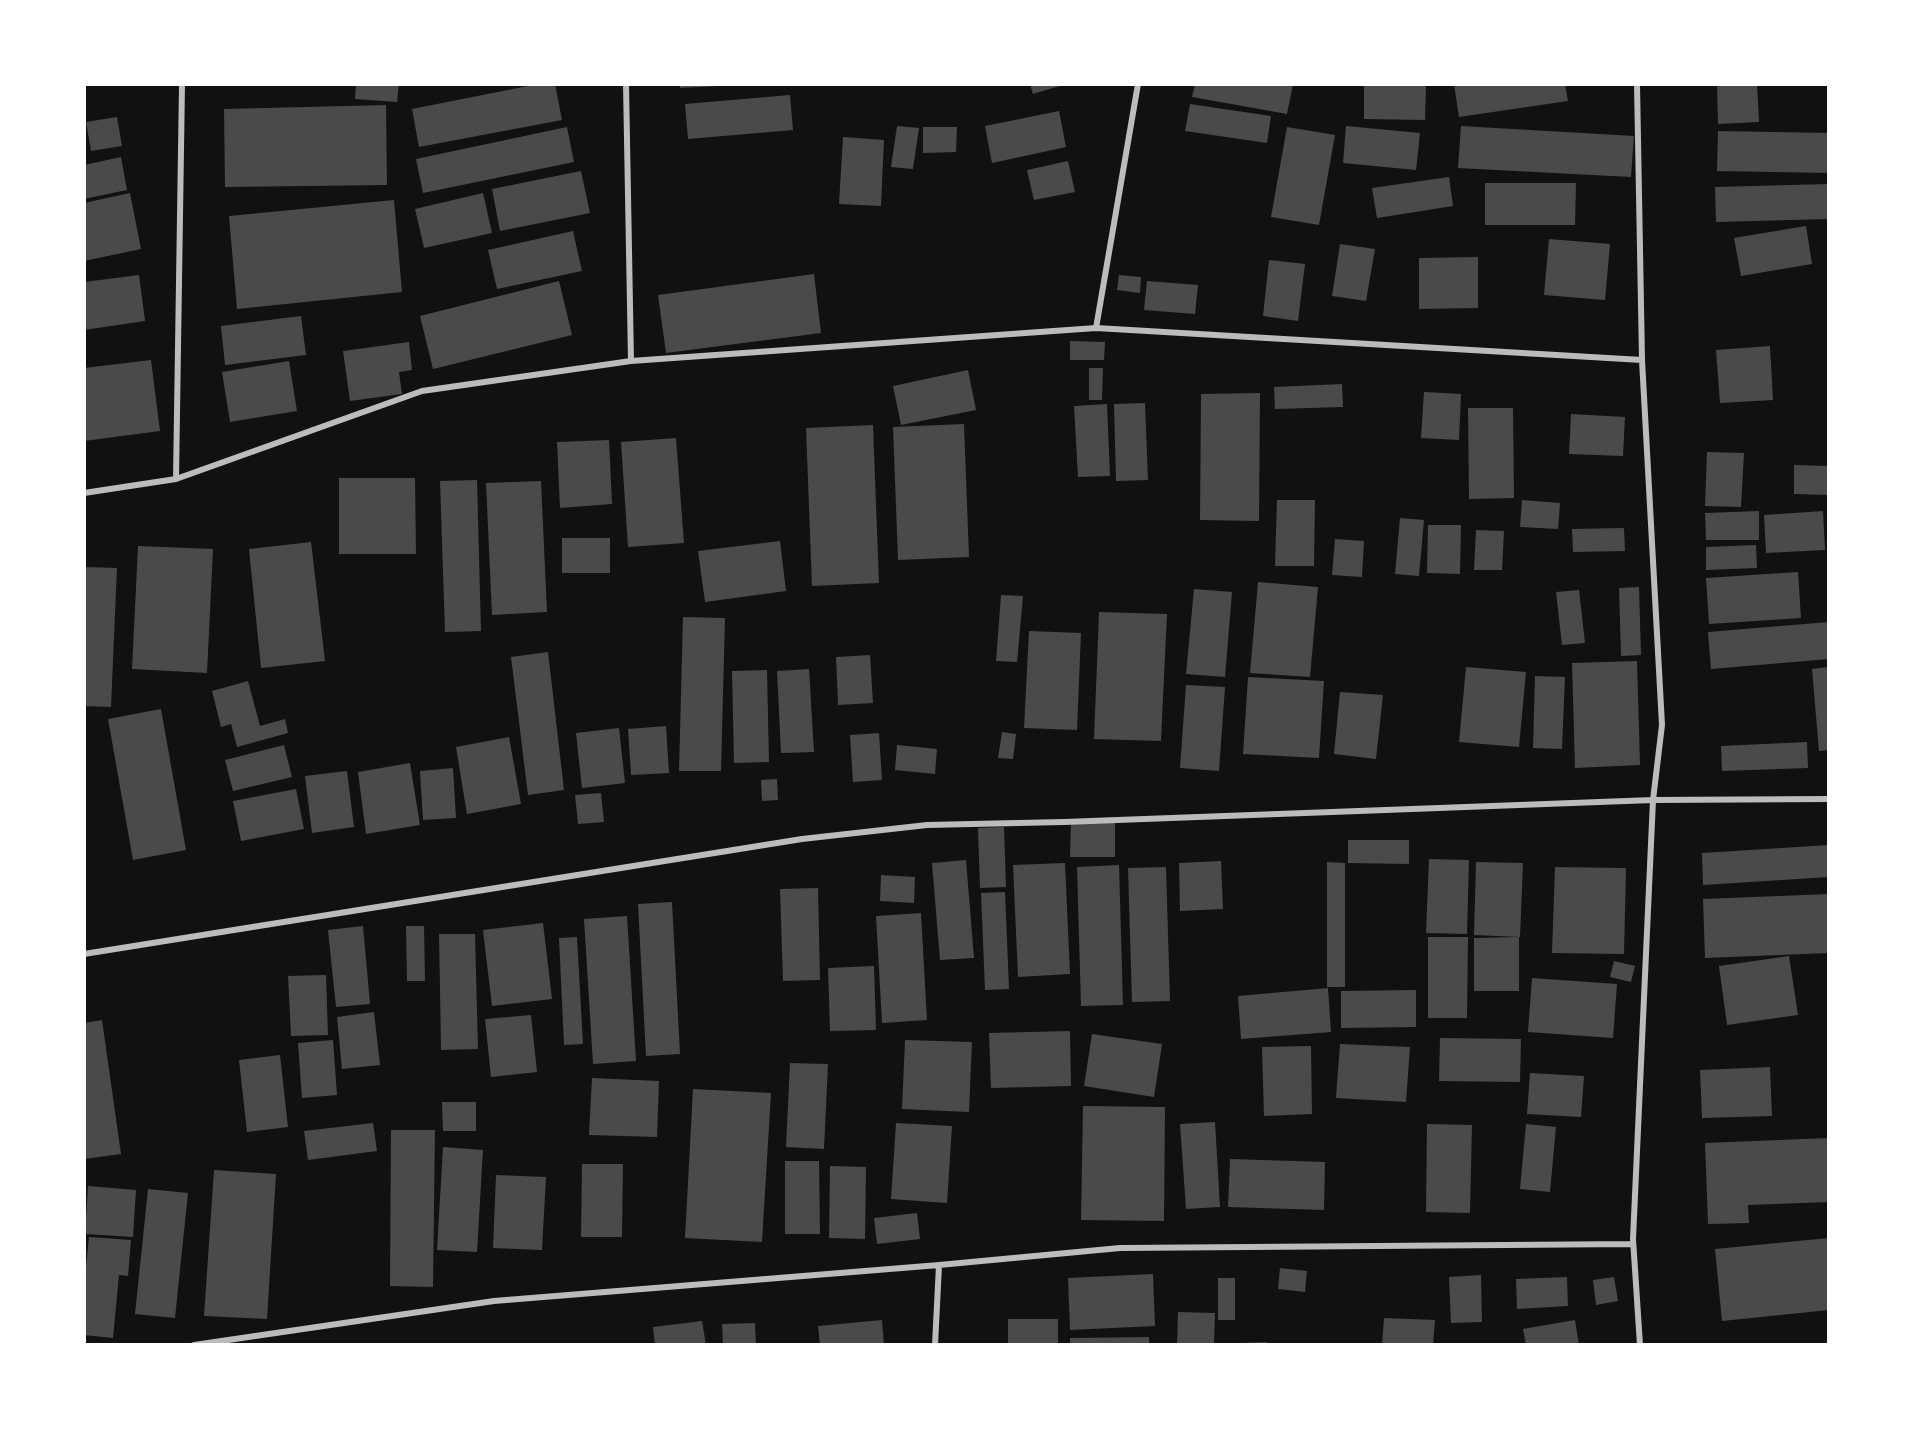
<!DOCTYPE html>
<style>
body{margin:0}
#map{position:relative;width:1913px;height:1429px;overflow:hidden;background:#111;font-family:"Alegreya Sans",sans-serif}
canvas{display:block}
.frame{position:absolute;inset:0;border:86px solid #fff;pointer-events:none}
</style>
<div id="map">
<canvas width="1913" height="1429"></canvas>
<div class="frame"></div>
</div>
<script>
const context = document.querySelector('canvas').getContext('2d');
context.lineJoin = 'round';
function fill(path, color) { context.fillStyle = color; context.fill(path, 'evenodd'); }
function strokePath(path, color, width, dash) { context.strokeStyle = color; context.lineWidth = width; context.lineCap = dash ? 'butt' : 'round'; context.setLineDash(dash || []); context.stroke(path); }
const building = new Path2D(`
 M356 84H399L397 102 355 99Z
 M538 84H555L562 120 419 147 412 109Z
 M680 84H720V86L680 88Z
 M1030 84H1063V85L1033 94Z
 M1195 84H1293L1287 114 1192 97Z
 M1364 84H1426L1425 120 1364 119Z
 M1454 84H1565L1568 101 1459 117Z
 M1717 84H1757L1759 122 1718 124Z
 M790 95 793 130 688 139 685 104Z
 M1190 104 1271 116 1267 143 1185 131Z
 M386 105 387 185 225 187 224 109Z
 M1059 111 1066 147 992 163 985 126Z
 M117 117 122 146 91 151 86 122Z
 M897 126 919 128 913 169 891 167Z
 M1346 126 1420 133 1416 170 1343 163Z
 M1461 126 1634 136 1631 177 1458 168Z
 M567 127 574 162 423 193 416 159Z
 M923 127H957L956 152 923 153Z
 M1287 127 1335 135 1319 225 1271 217Z
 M1718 131 1829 133V173L1717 171Z
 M843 137 884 140 881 206 839 204Z
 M121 157 127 190 84 199V165Z
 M1068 161 1075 192 1034 200 1027 170Z
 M581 171 590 213 500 231 492 189Z
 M1449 177 1453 206 1377 218 1372 188Z
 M1485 183H1576L1575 225H1485Z
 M1829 184V219L1716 222 1715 187Z
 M130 193 141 249 84 261V203Z
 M483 193 492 233 424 248 415 209Z
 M394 200 402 292 237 309 229 216Z
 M1806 226 1812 264 1741 276 1734 238Z
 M573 231 582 271 497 289 488 250Z
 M1549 239 1610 244 1605 300 1544 295Z
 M1340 244 1375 249 1366 301 1332 296Z
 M1478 257V308L1419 309V258Z
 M1269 260 1305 264 1298 321 1263 316Z
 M814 274 821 333 666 353 658 295Z
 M139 275 145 321 84 330V282Z
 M1119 275 1141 277 1140 293 1117 290Z
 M559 281 572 335 433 369 420 316Z
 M1147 281 1198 285 1195 314 1144 310Z
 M301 316 306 355 225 365 221 326Z
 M1070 341 1105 342 1104 360H1070Z
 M409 342 412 370 399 372 402 394 350 401 343 351Z
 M1770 346 1773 400 1720 403 1716 350Z
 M151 360 160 431 84 441V368Z
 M289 361 297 411 230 422 222 372Z
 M1089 368H1103L1102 400H1089Z
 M968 370 976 410 901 425 893 386Z
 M1342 384 1343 407 1275 409 1274 387Z
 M1424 392 1461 394 1459 440 1421 438Z
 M1260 393 1259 521 1200 520 1201 394Z
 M1145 403 1148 480 1116 481 1114 404Z
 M1107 404 1110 476 1078 477 1074 406Z
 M1468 408H1513L1514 498 1469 499Z
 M1571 414 1625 417 1623 456 1569 454Z
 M964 424 969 557 898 560 893 427Z
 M873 425 879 583 812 586 806 428Z
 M676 438 684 543 628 547 621 442Z
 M609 440 612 504 560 508 557 442Z
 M1707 452 1744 453 1741 507 1705 506Z
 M1794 465 1829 466V495L1794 494Z
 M339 478H415L416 554H339Z
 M477 480 481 631 445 632 440 481Z
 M541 481 547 612 492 615 486 483Z
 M1277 500H1315L1314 566H1275Z
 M1522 500 1560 503 1558 529 1520 527Z
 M1759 511V540H1706L1705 513Z
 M1823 511 1825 550 1766 553 1764 515Z
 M1400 518 1424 520 1419 576 1395 574Z
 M1428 525H1461L1460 574 1427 573Z
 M1624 528 1625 551 1573 552 1572 529Z
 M1476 530 1504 531 1502 570H1474Z
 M562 538H610V573H562Z
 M1335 539 1364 541 1362 577 1332 575Z
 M780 541 786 591 705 602 698 551Z
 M311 542 325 661 261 668 249 549Z
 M1756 545 1757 568 1706 570V547Z
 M138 546 213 549 207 673 132 669Z
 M84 567 117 568 111 707 84 706Z
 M1798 572 1801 618 1709 624 1706 578Z
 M1258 582 1318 587 1310 677 1250 673Z
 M1639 587 1641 655 1621 656 1619 588Z
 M1194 589 1232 592 1225 677 1186 674Z
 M1579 590 1585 643 1562 645 1556 592Z
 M1001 595 1023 596 1017 662 996 661Z
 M1099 612 1167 614 1161 741 1094 739Z
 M683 617 725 618 721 771H679Z
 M1829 622V659L1711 669 1708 632Z
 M1029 631 1081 633 1077 730 1024 728Z
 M548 652 564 790 528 795 511 657Z
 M870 655 873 703 838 705 836 657Z
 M1637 661 1640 765 1575 768 1572 663Z
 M1466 667 1526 672 1519 747 1459 742Z
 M1829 667V750L1819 751 1812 669Z
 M809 669 814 752 781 753 777 671Z
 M767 670 769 762 734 763 732 671Z
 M1535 676 1565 677 1562 749 1533 748Z
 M1248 677 1324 681 1319 758 1243 754Z
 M248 681 260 726 285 719 288 733 237 747 231 724 221 727 212 691Z
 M1186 685 1225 687 1219 771 1180 768Z
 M1340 692 1383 695 1376 759 1334 754Z
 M161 709 186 850 133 860 108 719Z
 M666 726 669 773 631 775 628 729Z
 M619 728 625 783 582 788 576 733Z
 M1002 732 1016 734 1013 759 998 758Z
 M879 733 882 780 853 782 850 735Z
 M509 737 521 804 467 814 456 747Z
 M1807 742 1808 768 1722 771 1721 746Z
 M284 745 292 777 233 791 225 760Z
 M897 745 937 749 935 774 895 770Z
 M410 763 420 825 366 834 358 772Z
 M453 768 456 818 423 820 420 771Z
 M347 771 354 827 312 833 305 776Z
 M777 779 778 800 762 801 761 780Z
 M296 789 304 829 241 841 233 801Z
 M601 793 604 822 578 824 575 795Z
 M1071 822H1115V857H1070Z
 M1004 827 1006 887 980 888 978 828Z
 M1348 840H1409V864L1348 863Z
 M1829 845V877L1703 885 1702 853Z
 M1429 859 1469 860 1467 934 1426 933Z
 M966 860 974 958 940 960 932 863Z
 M1221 861 1223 909 1180 911 1179 863Z
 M1327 862 1345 863V987H1327Z
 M1476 862 1523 863 1520 937 1474 935Z
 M1065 863 1070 974 1018 977 1013 865Z
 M1119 865 1123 1005 1081 1006 1077 867Z
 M1166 867 1170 1001 1132 1002 1128 868Z
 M1555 867 1626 868 1624 954 1552 953Z
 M881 875 915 877 914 903 880 901Z
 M818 888 820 980 783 981 780 889Z
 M1005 892 1009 989 985 990 981 893Z
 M1829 894V953L1705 958 1703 899Z
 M672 902 680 1054 646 1056 638 904Z
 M921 913 927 1020 882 1023 876 916Z
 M627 916 636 1061 593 1064 584 919Z
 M543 923 552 999 492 1006 483 930Z
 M363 926 370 1004 336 1007 328 930Z
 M406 926H424L425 981H407Z
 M439 934H475L478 1049 441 1050Z
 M577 937 583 1044 564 1045 559 938Z
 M1428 937H1468L1467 1018H1428Z
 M1519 937V991H1474V938Z
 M1789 956 1798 1015 1727 1025 1719 966Z
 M1614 961 1635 966 1631 982 1610 977Z
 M874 966 876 1030 830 1031 828 968Z
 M326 975 328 1035 291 1036 288 976Z
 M1532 978 1617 984 1613 1038 1528 1032Z
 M1328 988 1331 1032 1241 1039 1238 996Z
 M1416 990V1027L1341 1028V991Z
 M374 1012 380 1065 342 1069 337 1017Z
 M531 1015 537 1072 491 1077 485 1019Z
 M102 1020 121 1154 84 1159V1023Z
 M1070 1031 1071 1086 991 1088 989 1033Z
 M1092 1034 1162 1044 1154 1097 1084 1086Z
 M1440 1038 1521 1039 1520 1082 1439 1081Z
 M333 1040 337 1095 302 1098 298 1043Z
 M905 1040 972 1042 969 1112 902 1109Z
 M1340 1044 1410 1047 1406 1102 1336 1098Z
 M1311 1046 1312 1114 1264 1116 1262 1047Z
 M280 1055 288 1127 247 1132 239 1060Z
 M790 1063 828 1064 824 1149 786 1147Z
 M1770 1067 1772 1116 1702 1118 1700 1070Z
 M1530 1073 1584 1076 1581 1117 1527 1114Z
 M592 1078 659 1081 657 1137 589 1135Z
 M693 1089 771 1093 762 1242 685 1238Z
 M442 1102H476V1131H443Z
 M1083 1106 1165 1107 1164 1221 1081 1220Z
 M1215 1122 1220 1207 1186 1209 1180 1124Z
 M373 1123 377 1151 308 1160 304 1131Z
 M896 1123 952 1126 947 1203 891 1199Z
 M1427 1124 1472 1125 1470 1213 1426 1212Z
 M1526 1124 1556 1127 1550 1192 1520 1189Z
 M391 1130H435L433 1287 390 1286Z
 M1829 1138V1202L1748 1205 1749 1223 1708 1224 1705 1143Z
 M443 1147 483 1150 477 1252 437 1250Z
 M1230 1159 1325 1162 1324 1210 1228 1207Z
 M785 1161H819L820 1234H785Z
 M582 1164H623L622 1237H581Z
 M830 1166 866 1167 865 1239 829 1238Z
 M214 1170 276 1174 267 1319 204 1316Z
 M496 1175 546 1177 542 1250 493 1248Z
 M88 1186 136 1190 133 1237 85 1234Z
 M148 1189 188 1193 175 1318 135 1314Z
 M917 1213 920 1239 877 1244 874 1218Z
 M89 1237 131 1240 128 1276 119 1275 113 1338 84 1335V1285Z
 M1829 1238V1310L1722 1321 1715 1249Z
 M1280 1268 1307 1271 1305 1292 1278 1289Z
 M1153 1274 1155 1326 1070 1330 1068 1278Z
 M1481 1275 1482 1322 1451 1323 1449 1277Z
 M1567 1277 1568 1306 1517 1309 1516 1279Z
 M1614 1277 1618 1301 1596 1305 1593 1280Z
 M1218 1278H1235V1320H1218Z
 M1178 1312 1215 1313 1214 1345H1177Z
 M1384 1318 1435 1320 1433 1345H1382Z
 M1008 1319H1058V1345H1008Z
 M882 1320 884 1345H820L818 1326Z
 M1575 1320 1579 1345H1526L1523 1329Z
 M702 1321 706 1345H655L653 1327Z
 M755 1323 756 1345H723L722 1324Z
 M1149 1337V1345H1070V1338Z
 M1267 1342V1345H1239V1343Z`);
const minor = new Path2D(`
 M626 84 631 361
 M1637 84 1642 360 1662 725 1653 800 1633 1239 1640 1345
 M1096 328 1138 84
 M176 479 182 84
 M84 493 176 479 422 391 631 361 1096 328 1642 360
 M84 954 802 839 927 825 1064 822 1653 800 1829 799
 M194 1345 494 1301 939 1265 1120 1248 1633 1244
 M935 1345 939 1265`);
fill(building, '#4a4a4a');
strokePath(minor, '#bcbcbc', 6);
</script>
